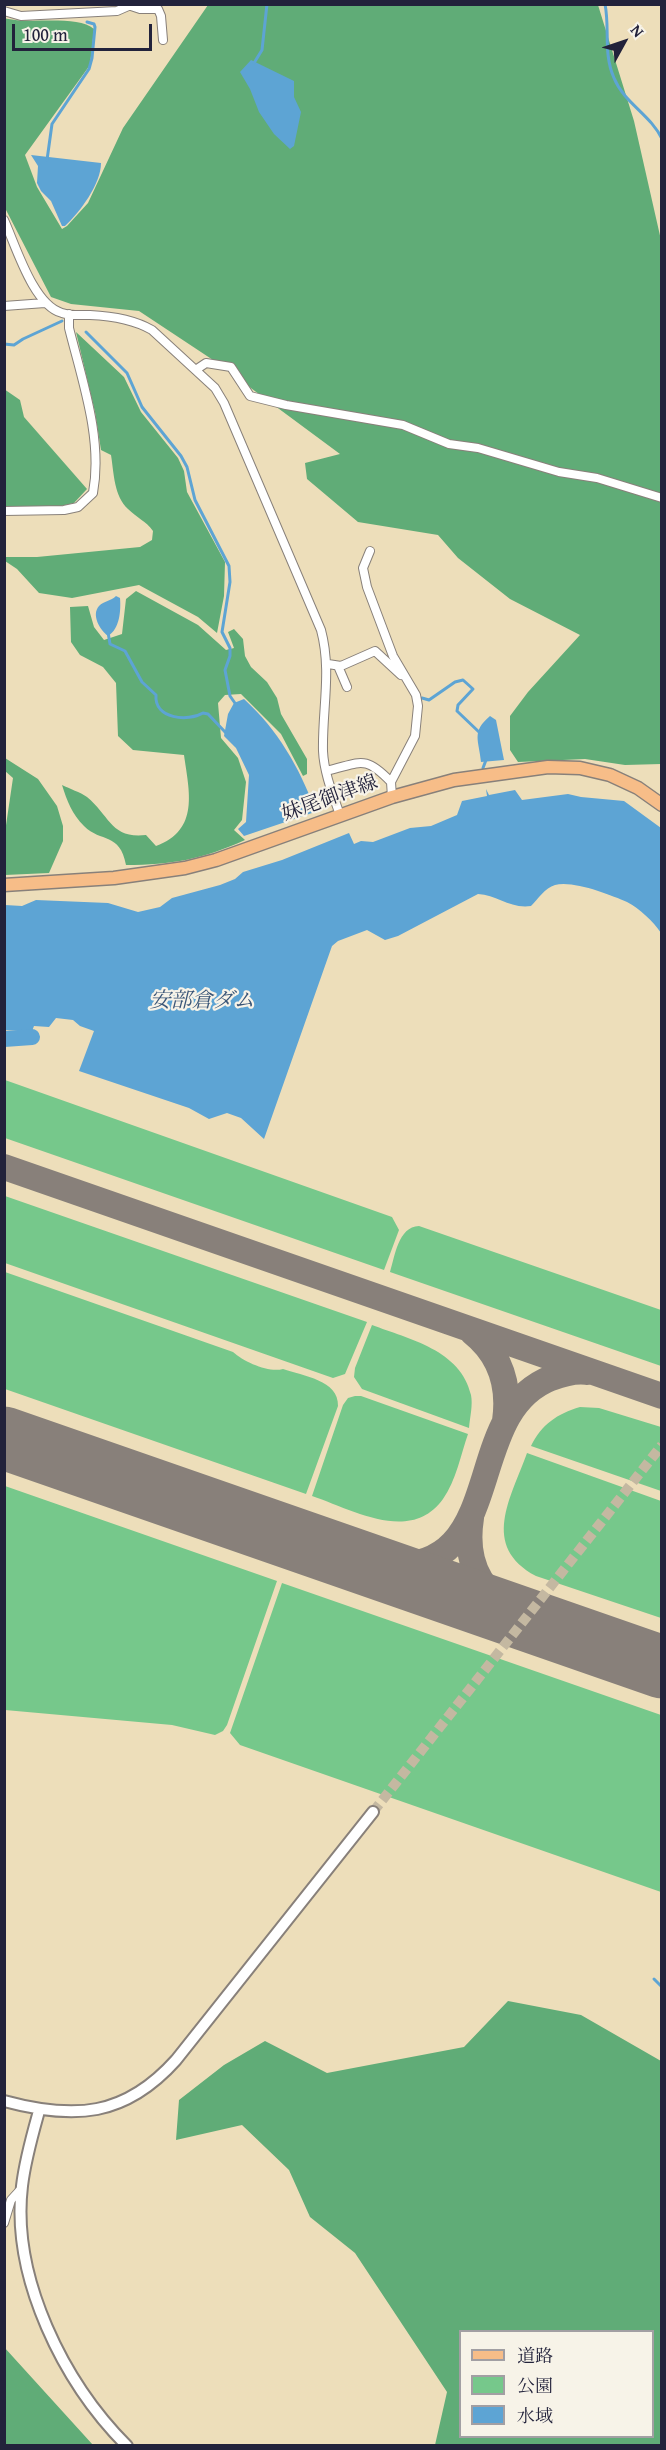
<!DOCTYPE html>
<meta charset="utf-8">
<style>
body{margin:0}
#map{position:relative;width:666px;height:2450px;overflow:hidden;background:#eddeba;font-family:"Gentium Book Plus","Noto Serif JP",serif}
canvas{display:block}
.frame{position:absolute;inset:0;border:6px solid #22223b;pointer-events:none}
.legend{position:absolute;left:459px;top:2330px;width:195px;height:108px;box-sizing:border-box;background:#f7f3e8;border:2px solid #a29fa3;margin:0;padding:8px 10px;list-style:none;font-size:18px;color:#22223b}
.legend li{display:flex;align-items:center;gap:12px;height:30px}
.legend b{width:30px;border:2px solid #a29fa3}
.north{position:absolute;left:594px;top:12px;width:60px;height:60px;-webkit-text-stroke:4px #f7f3e8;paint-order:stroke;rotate:50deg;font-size:16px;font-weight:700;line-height:24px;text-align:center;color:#22223b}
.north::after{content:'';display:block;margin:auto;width:21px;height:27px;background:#22223b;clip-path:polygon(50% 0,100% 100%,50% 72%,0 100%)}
.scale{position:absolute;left:12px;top:24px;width:140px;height:27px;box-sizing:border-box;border:3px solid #22223b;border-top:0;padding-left:8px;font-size:18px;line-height:21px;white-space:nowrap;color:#22223b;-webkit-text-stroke:4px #f7f3e8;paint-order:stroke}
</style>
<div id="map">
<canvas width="666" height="2450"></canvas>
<div class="frame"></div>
<ul class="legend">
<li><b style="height:8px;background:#f7bd88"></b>道路</li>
<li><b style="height:16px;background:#76c88b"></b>公園</li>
<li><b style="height:16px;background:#5da4d4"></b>水域</li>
</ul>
<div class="north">N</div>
<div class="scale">100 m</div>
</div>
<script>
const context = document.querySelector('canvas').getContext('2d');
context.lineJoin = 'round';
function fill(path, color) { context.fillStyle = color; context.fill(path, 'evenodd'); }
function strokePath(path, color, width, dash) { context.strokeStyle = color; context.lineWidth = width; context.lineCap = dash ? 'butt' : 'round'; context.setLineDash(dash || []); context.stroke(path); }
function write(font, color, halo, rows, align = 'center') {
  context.font = font + ' "Gentium Book Plus","Noto Serif JP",serif'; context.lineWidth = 4.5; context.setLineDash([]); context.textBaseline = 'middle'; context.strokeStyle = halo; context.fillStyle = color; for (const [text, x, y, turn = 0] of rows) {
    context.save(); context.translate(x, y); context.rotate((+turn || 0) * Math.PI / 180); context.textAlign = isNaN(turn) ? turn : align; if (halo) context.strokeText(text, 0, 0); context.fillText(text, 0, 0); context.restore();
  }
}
const green = new Path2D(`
 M5 1080 392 1217 399 1230 384 1270 5 1138Z
 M5 1196 367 1322 345 1374 333 1378 5 1263Z
 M419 1226 661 1310V1366L390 1272C395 1256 398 1227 419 1226Z
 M5 1272 233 1352C244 1362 269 1373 283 1369 303 1376 339 1380 338 1406L306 1494 5 1389Z
 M372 1325C409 1339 461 1350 471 1395 473 1405 470 1417 469 1428L362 1389 354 1377 355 1368Z
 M355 1396H361L468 1434C461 1454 456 1481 443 1499 411 1544 353 1510 312 1496L343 1405 348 1398Z
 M580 1407 599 1408 661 1427V1491L531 1446C542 1424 557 1414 580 1407Z
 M527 1453 661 1501V1618L536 1576C480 1546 511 1498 527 1453Z
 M5 1486 277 1581 227 1725 223 1731 215 1735 172 1725 5 1710Z
 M282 1583 661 1715V1892L240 1745 230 1733Z`);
const forest = new Path2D(`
 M208 5H598L634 121 661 240V764L625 765 585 759 518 762 510 750V716L528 692 580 635 510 599 458 558 438 535 358 522 307 479 305 463 340 454 213 360 139 311 71 304 51 297 5 208 4 18C28 25 77 14 94 29L90 65 25 155 37 187 62 229 67 226 88 203 123 128Z
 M76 332 124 377 141 412 178 458 184 471 187 492 225 562 224 596 217 633 198 617 139 585 72 598 39 593 17 569 5 561V557H37L140 547 152 540 153 531C146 521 137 518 128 509 114 496 114 474 111 455L101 450 95 412Z
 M4 389 20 400 24 417 87 489 74 503 61 506 5 507Z
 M136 591 198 625 226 650 234 648 228 632 234 629 243 639 245 656 251 667 267 682 277 698 281 714 307 759V774L303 776 281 734 241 694 225 695 218 703 221 738 238 758 246 782 242 820 234 830 245 840C203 859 172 865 126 865 120 832 101 843 84 826 72 814 67 801 62 785 70 789 80 792 87 797 110 816 111 839 146 835L156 846C200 830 189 791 184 755L133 750 118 736 116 683 103 667 80 655 71 642 70 607 88 606 94 627 104 640 122 634 126 599Z
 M5 758 38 779 57 806 63 826V841L49 873 5 875V832L13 778 5 771Z
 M508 2001 581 2015 661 2061V2445H435L447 2392 355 2253 310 2217 289 2170 242 2125 176 2140 179 2100 224 2065 265 2041 327 2073 464 2047ZM460 2332H652V2436H460Z
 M4 2347 93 2445H5Z`);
const water = new Path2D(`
 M251 60 294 81V97L301 112 294 146 290 149 274 134 259 112 250 89 240 72Z
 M31 155 101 163C101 184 80 212 65 226H62L51 201 41 191 37 183 38 166Z
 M116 596 120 598C121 610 120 629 108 636 100 630 91 615 99 606 104 601 111 601 116 596Z
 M244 699C278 730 299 767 315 809L312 813 244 836 238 829 246 822 249 775 236 748 224 736 228 714 234 703Z
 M490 716 496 720 504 760 481 762C479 740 471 732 490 716Z
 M486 789 489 795 515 790 522 800 568 794 581 797 624 801 661 828V933C653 921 640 909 627 902 611 895 573 880 555 885 545 888 538 899 531 906 510 909 497 895 478 894L398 936 385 940 367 930 338 941 332 946 264 1139 241 1118 227 1113 209 1119 189 1108 79 1071 94 1031 80 1026 73 1020 56 1018 49 1027 34 1026 32 1031 6 1030 5 905 22 906 36 900 108 903 138 912 160 907 172 898 220 885 235 879 243 872 282 860 344 835 349 833 354 844 361 841 373 842 410 828 431 826 457 815 462 801 487 796Z`);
const stream = new Path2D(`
 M605 4C610 29 603 53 614 78 624 103 651 115 662 139
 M254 63 262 50 267 4
 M47 160 52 124 89 69 92 58 95 27 94 24 87 22
 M86 332 127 373 142 407 181 456 187 467 195 500 229 566 230 582 222 632 230 648V656L225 670 230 696 237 706
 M4 344 14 345 23 339 62 321
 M108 632 110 644 125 651 142 682 156 695C154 719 188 722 203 713L208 714 226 733
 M422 698 429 700 455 682 463 680 473 689 458 705 457 711 479 732
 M483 768 486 760
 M654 1979 662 1987`);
const river = new Path2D(`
 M4 1039 32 1037`);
const taxiway = new Path2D(`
 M4 1167 662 1396
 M472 1332C501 1355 510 1386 505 1421
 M471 1518C463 1569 485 1597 527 1620
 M367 1564C517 1587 455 1416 551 1378 562 1374 574 1370 587 1372`);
const runway = new Path2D(`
 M4 1438 662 1667`);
const tertiaryTunnel = new Path2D(`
 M373 1812 662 1445`);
const minor = new Path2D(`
 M131 6 140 9H158L161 16 163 40
 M4 11 21 16 117 11 133 4
 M4 220C16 246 33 305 62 313 70 316 81 315 90 315 112 316 133 319 152 330L215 388 224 403 321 630C332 671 322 710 323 751 324 773 333 795 340 815
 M4 306 45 303
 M197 369 206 363 231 367 250 396 286 405 403 425 449 444 478 448 559 472 597 478 662 498
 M4 511 64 510 78 507 93 493C103 439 82 380 69 328V314
 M370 551 363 568 367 587 393 656 416 695 418 706 415 736 391 782 392 797
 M328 664 341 666 375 651 401 675
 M338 666 347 687
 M326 771C361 763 364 754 391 782
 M4 2223 11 2200 21 2189`);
const tertiary = new Path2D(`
 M4 2101C74 2120 125 2117 176 2060L373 1812
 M39 2111C32 2136 25 2160 22 2186 11 2278 64 2383 127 2446`);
const primary = new Path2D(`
 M4 885 114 878 185 868 216 860 392 797 454 780 548 767 580 768 610 775 638 788 662 805`);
const streetNames = [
 ["妹尾御津線",330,799,-20]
];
const waterNames = [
 ["安部倉ダム",202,1002]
];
fill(green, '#76c88b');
fill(forest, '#60ac77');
fill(water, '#5da4d4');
strokePath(stream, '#5da4d4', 3);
strokePath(river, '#5da4d4', 16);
strokePath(taxiway, '#88807a', 26);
strokePath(runway, '#88807a', 63);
strokePath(tertiaryTunnel, '#c4b8a1', 10, [10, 5]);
strokePath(minor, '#88807a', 10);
strokePath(tertiary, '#88807a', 14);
strokePath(primary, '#88807a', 15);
strokePath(minor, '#fff', 8);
strokePath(tertiary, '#fff', 10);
strokePath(primary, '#f7bd88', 12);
write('20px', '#22223b', '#f7f3e8', streetNames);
write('italic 21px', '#3a5678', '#f7f3e8', waterNames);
</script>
